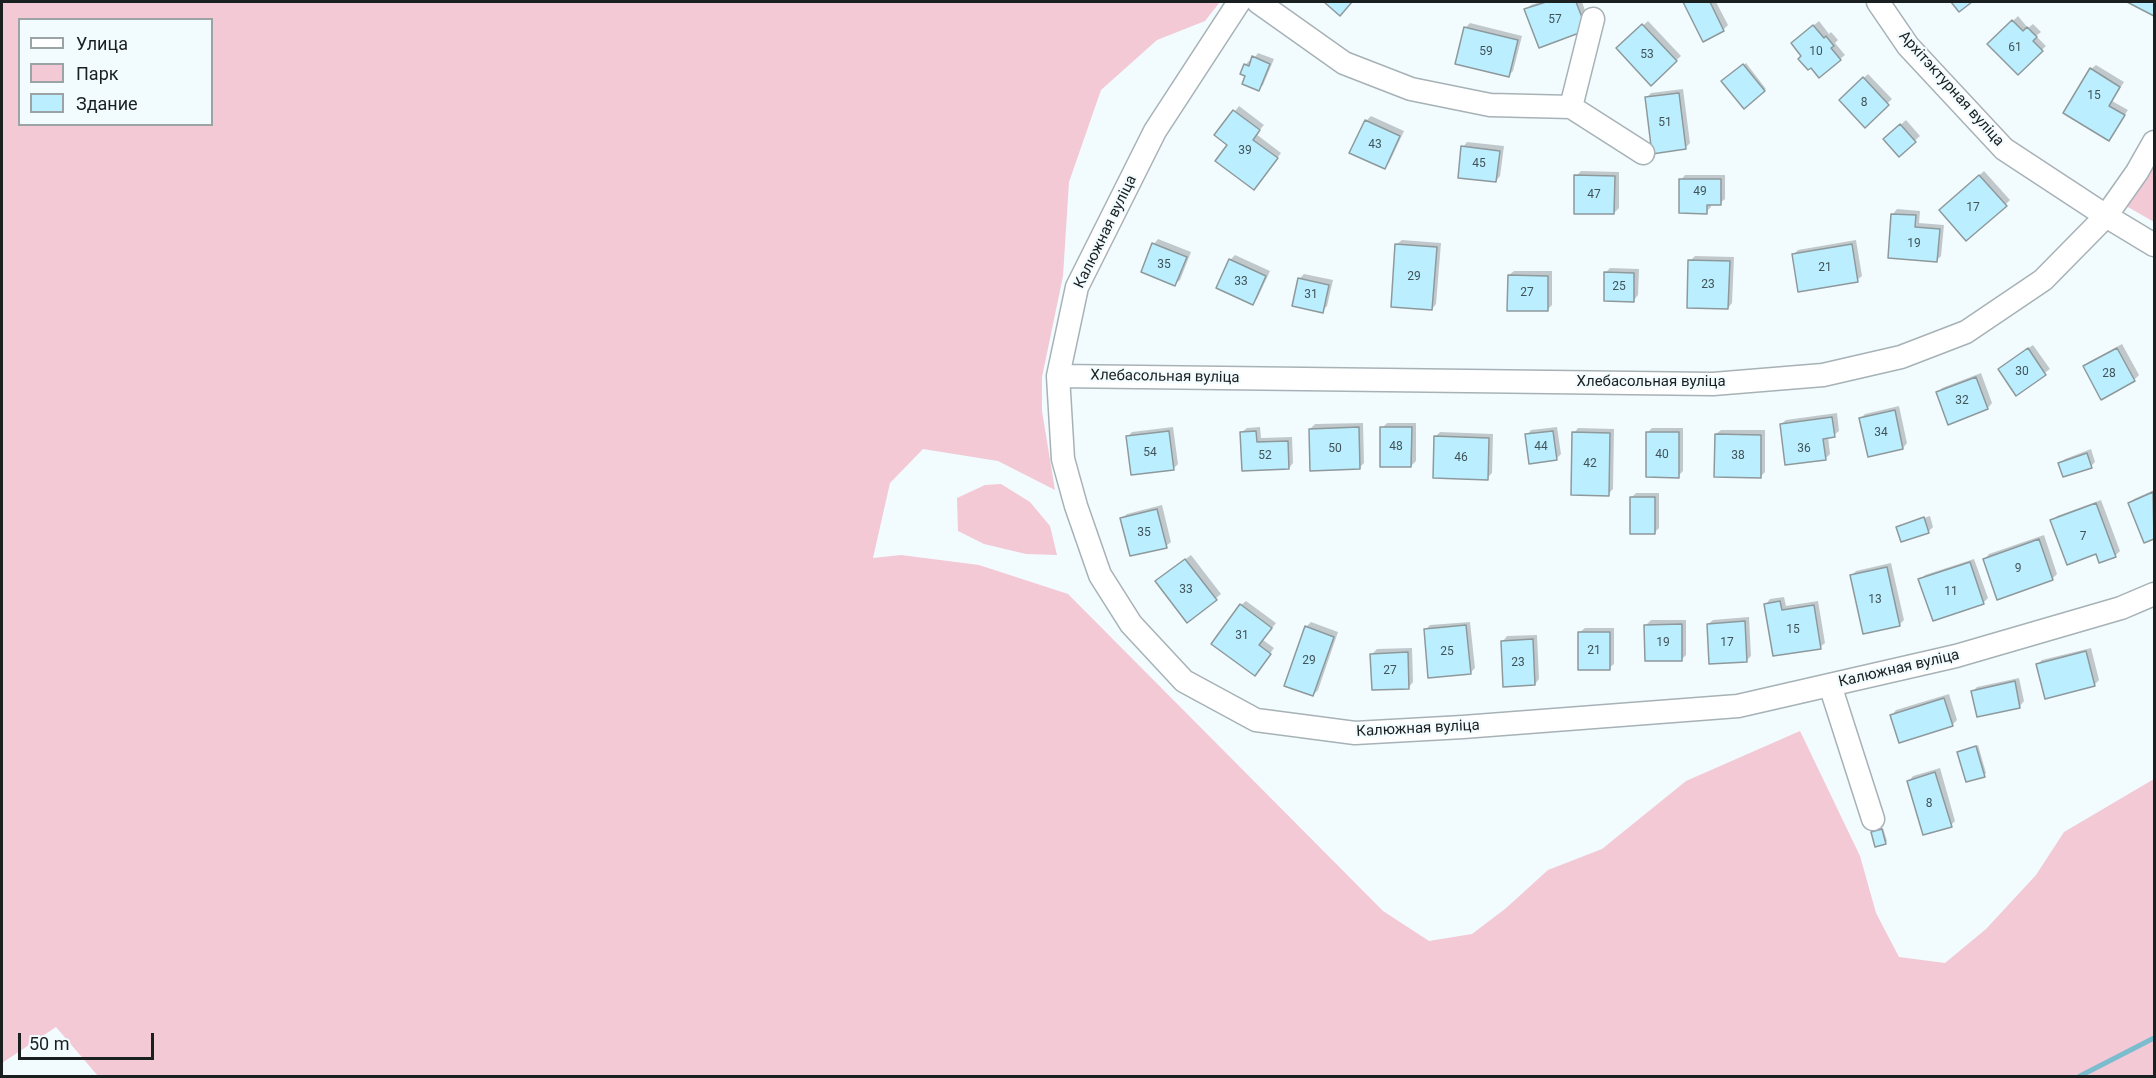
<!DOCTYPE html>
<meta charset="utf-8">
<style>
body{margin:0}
#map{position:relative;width:2156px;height:1078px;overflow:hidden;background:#f2fbfe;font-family:Roboto,sans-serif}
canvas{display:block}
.frame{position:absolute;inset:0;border:3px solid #1a1f20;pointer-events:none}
.legend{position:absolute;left:18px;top:18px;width:195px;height:108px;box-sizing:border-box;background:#f2fbfe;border:2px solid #9ca3a5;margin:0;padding:8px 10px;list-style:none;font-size:18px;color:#1a1f20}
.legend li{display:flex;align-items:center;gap:12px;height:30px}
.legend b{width:30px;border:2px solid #9ca3a5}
.scale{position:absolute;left:18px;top:1033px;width:136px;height:27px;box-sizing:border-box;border:3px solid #1a1f20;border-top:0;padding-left:8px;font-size:18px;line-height:21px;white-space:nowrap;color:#1a1f20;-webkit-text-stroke:4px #f2fbfe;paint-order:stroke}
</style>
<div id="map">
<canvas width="2156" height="1078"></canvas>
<div class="frame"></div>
<ul class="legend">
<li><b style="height:8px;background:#fff"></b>Улица</li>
<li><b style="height:16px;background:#f2c9d5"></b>Парк</li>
<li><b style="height:16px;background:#bbefff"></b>Здание</li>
</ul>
<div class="scale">50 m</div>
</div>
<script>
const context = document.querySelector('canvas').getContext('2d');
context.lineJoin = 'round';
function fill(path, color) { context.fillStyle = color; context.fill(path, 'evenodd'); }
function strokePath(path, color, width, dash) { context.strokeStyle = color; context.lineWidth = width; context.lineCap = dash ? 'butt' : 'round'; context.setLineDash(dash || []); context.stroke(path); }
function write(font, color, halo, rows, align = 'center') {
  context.font = font + ' Roboto,sans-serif'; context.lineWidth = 4.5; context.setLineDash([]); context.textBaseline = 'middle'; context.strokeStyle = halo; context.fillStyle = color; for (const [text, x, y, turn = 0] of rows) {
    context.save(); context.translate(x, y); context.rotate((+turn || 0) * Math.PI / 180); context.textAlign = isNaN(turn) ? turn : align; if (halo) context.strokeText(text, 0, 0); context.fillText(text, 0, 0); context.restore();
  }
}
const green = new Path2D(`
 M2 2H1220L1205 21 1157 40 1101 90 1069 182 1063 276 1042 377V411L1055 490 998 461 923 449 890 483 873 558 901 555 979 565 1068 594 1383 911 1429 941 1472 934 1505 909 1548 870 1602 849 1686 781 1800 731 1860 856 1876 913 1899 957 1945 963 1986 929 2036 875 2064 832 2154 779V1076H98L56 1027 2 1063ZM20 20H212V124H20Z
 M2154 159V222L2128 207 2129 193Z
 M1001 484 1030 502 1050 526 1057 555 1026 554 984 544 958 531 957 498 985 485Z`);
const shadow = new Path2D(`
 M1540 2H1582L1590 24 1526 10 1531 5Z
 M1686 2H1716L1728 25 1723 30 1685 3Z
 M2018 16 2028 28 2033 24 2041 32 2036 36 2046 46 2018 73 1990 44Z
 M1648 21 1681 56 1651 83 1619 48Z
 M1819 21 1829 34 1831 32 1838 40 1835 43 1845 55 1840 59 1811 66 1803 56 1797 39Z
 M1470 23 1522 36 1513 71 1508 76 1465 28Z
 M1258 53 1274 59 1263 85 1259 89 1247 75 1245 65 1250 60 1252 61Z
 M1746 63 1766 89 1744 106 1723 81Z
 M2096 65 2124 82 2112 101 2128 110 2108 139 2091 69Z
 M1868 74 1892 99 1865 125 1841 100Z
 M1683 89 1690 143 1685 148 1646 98 1651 93Z
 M1239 106 1264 125 1256 134 1281 153 1258 184 1229 144 1216 135Z
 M1371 116 1404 131 1389 163 1384 168 1366 121Z
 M1906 120 1920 136 1899 155 1885 139Z
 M1467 142 1504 146 1500 176 1496 181 1463 147Z
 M1581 171 1619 172V208L1614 213 1576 176Z
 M1984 171 2010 200 2006 204 1945 206Z
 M1685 175H1725V199L1720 203H1711V207L1706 212 1681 180Z
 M1897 209 1920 211 1919 223 1944 225 1941 256 1937 260 1893 214Z
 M1158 239 1191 252 1180 280 1175 284 1154 244Z
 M1402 240 1441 243 1436 304 1432 309 1397 244Z
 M1856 240 1862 276 1857 280 1793 255 1798 250Z
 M1235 255 1270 271 1257 299 1252 303 1230 260Z
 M1695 256 1734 257 1732 303 1728 308 1690 261Z
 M1610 268 1639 269 1638 295 1634 300 1605 273Z
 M1514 271H1552V305L1547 310 1509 275Z
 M1304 274 1333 280 1327 306 1322 311 1299 279Z
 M2122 344 2139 375 2134 380 2085 366 2089 362Z
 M2033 345 2050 369 2016 393 2004 365Z
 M1981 373 1992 403 1988 408 1938 393 1942 388Z
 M1899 406 1907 443 1903 448 1861 418 1865 414Z
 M1837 413 1839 431 1834 435 1828 436 1830 454 1826 458 1781 424 1786 420Z
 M1363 423 1364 463 1360 467 1310 429 1315 424Z
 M1387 423H1416V461L1411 466 1382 428Z
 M1173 427 1178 464 1174 468 1127 437 1132 432Z
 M1260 427 1261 438 1292 437 1293 463 1289 468 1242 432 1247 428Z
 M1557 427 1561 454 1556 459 1527 435 1531 430Z
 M1578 428 1614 429 1613 489 1608 494 1574 433Z
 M1652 428H1683V471L1678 476 1647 433Z
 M1721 430H1765V472L1760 477 1716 434Z
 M1440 432 1493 434 1492 473 1487 478 1435 437Z
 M2091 449 2095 462 2091 466 2060 463 2065 459Z
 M2154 490V537L2145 541 2129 503 2134 499Z
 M1636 493H1659V528L1655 532 1632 497Z
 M2101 500 2120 551 2115 556 2097 552 2052 521 2057 516Z
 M1162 505 1171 542 1166 546 1122 518 1127 514Z
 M1930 516 1933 527 1928 532 1897 527 1901 524V526Z
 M2044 535 2057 574 2052 579 1985 559 1989 554Z
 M1191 555 1221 594 1187 621 1162 577Z
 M1974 559 1988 598 1983 603 1920 580 1925 575Z
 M1891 563 1904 620 1899 625 1852 575 1856 571Z
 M1784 597 1786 606 1818 601 1825 643 1820 647 1766 604 1770 599Z
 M1246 601 1276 623 1263 640 1274 648 1259 669 1241 605Z
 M1749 617 1751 656 1747 660 1708 624 1713 620Z
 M1651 620H1686V655L1681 660 1646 625Z
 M1311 622 1338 632 1318 690 1313 695 1306 627Z
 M1470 622 1475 668 1470 673 1425 630 1430 625Z
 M1585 628H1614V664L1609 668 1580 632Z
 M1537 635 1539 679 1535 684 1503 641 1507 636Z
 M1412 648 1413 682 1409 687 1372 654 1377 649Z
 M2091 648 2099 680 2094 685 2038 664 2042 660Z
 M2019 678 2024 701 2020 706 1978 715 1973 691 1977 687Z
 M1949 694 1957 720 1952 725 1892 715 1896 710Z
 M1978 745 1986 773 1984 775 1959 752Z
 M1940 768 1955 821 1951 825 1909 781 1913 776Z
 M1883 828 1887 841 1885 843 1873 832Z`);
const stream = new Path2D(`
 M2080 1076 2154 1038`);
const building = new Path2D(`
 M1324 2H1352L1340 16Z
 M1546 2H1576L1587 30 1539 48 1524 9Z
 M1683 2H1710L1724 31 1703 42Z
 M1951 2H1972L1959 12Z
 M2127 2H2154V16Z
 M2012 20 2023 31 2027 27 2037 37 2033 41 2043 51 2018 75 1987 44Z
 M1642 24 1677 61 1651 86 1616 48Z
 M1813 25 1824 38 1826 36 1834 46 1831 48 1841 60 1819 78 1811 68 1808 70 1798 59 1801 56 1791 43Z
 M1464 27 1518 40 1509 77 1455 64Z
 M1252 56 1270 64 1259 91 1242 84 1245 76 1240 74 1244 64 1249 66Z
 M1743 64 1765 91 1744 109 1721 81Z
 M2090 68 2120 87 2109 106 2125 115 2109 141 2063 113Z
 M1863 77 1889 105 1865 128 1839 100Z
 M1679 93 1686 149 1652 154 1645 97Z
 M1233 110 1260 130 1253 140 1278 158 1254 190 1215 161 1227 145 1214 135Z
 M1365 120 1400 136 1385 169 1349 153Z
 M1900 124 1916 142 1899 157 1883 139Z
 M1461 146 1500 151 1496 182 1458 178Z
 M1574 175 1615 176 1614 214H1574Z
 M1979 175 2007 206 1966 241 1939 210Z
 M1679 179H1721V205H1707V214L1679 213Z
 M1891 214 1916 215 1915 227 1940 229 1937 262 1888 258Z
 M1152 243 1187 257 1175 286 1141 272Z
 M1395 244 1437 247 1432 310 1391 307Z
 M1852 244 1858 282 1798 292 1792 254Z
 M1229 259 1266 276 1253 305 1216 288Z
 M1688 260 1730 261 1728 309 1687 308Z
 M1604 272 1634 273V302L1604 301Z
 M1508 275 1548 276V311H1507Z
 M1298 278 1329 285 1323 313 1292 306Z
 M2028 348 2046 375 2016 396 1998 369Z
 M2117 348 2135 381 2101 400 2083 366Z
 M1976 377 1988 409 1948 425 1936 392Z
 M1895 410 1903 449 1868 457 1859 418Z
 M1832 417 1835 437 1823 439 1826 460 1785 465 1780 424Z
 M1359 427 1360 469 1310 471 1309 429Z
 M1380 427H1412L1411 467H1380Z
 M1169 431 1174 470 1131 475 1126 436Z
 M1256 431 1257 442 1288 441 1289 469 1242 471 1240 432Z
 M1553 431 1557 460 1529 464 1525 434Z
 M1572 432 1610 433 1609 496 1571 495Z
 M1646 432H1679V478L1646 477Z
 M1715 434 1761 435V478L1714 477Z
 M1434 436 1489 438 1488 480 1433 478Z
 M2087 453 2092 468 2063 477 2058 463Z
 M2153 492 2154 539 2144 543 2128 503Z
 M1630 497H1655V534H1630Z
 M2096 503 2116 557 2099 563 2096 554 2067 565 2050 520Z
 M1157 509 1167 548 1130 556 1120 518Z
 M1924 517 1929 533 1901 542 1896 527Z
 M2039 539 2053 580 1997 600 1983 559Z
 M1185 559 1217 600 1187 623 1155 581Z
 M1970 562 1984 604 1933 621 1918 579Z
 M1887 567 1900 626 1863 634 1850 575Z
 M1780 601 1782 610 1814 605 1821 649 1773 656 1764 604Z
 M1240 604 1272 628 1259 645 1271 654 1255 676 1211 644Z
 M1745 621 1747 662 1709 664 1707 624Z
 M1682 624V661H1645L1644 625Z
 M1466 625 1471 674 1428 678 1424 629Z
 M1305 626 1334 637 1313 696 1284 686Z
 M1578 632H1610V670H1578Z
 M1533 639 1535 685 1503 687 1501 641Z
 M2086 651 2095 686 2045 699 2036 664Z
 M1408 652 1409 689 1372 690 1370 654Z
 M2015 681 2020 708 1977 717 1971 691Z
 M1944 698 1953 726 1899 743 1890 715Z
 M1976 746 1985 777 1966 782 1957 752Z
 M1935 772 1952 827 1923 835 1907 781Z
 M1882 829 1886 844 1875 847 1871 832Z`);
const minor = new Path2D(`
 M1239 2 1155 131 1077 287 1058 376 1063 459 1076 506 1100 575 1131 624 1184 681 1256 720 1355 733 1463 727 1738 706 1956 656 2121 608 2154 594
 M1258 2 1344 63 1411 89 1490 105 1571 107
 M1878 2 1908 46 2004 149 2106 216 2154 245
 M1593 19 1571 107 1643 153
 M1058 376 1713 384 1823 375 1901 357 1966 332 2043 280 2106 216 2137 172 2154 142
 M1830 685 1873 819`);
const numberNames = [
 ["57",1555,20],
 ["61",2015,48],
 ["59",1486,52],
 ["10",1816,52],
 ["53",1647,55],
 ["15",2094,96],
 ["8",1864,103],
 ["51",1665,123],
 ["43",1375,145],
 ["39",1245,151],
 ["45",1479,164],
 ["49",1700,192],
 ["47",1594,195],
 ["17",1973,208],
 ["19",1914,244],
 ["35",1164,265],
 ["21",1825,268],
 ["29",1414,277],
 ["33",1241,282],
 ["23",1708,285],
 ["25",1619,287],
 ["27",1527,293],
 ["31",1311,295],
 ["30",2022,372],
 ["28",2109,374],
 ["32",1962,401],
 ["34",1881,433],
 ["48",1396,447],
 ["44",1541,447],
 ["50",1335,449],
 ["36",1804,449],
 ["54",1150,453],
 ["40",1662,455],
 ["52",1265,456],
 ["38",1738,456],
 ["46",1461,458],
 ["42",1590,464],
 ["35",1144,533],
 ["7",2083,537],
 ["9",2018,569],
 ["33",1186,590],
 ["11",1951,592],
 ["13",1875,600],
 ["15",1793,630],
 ["31",1242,636],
 ["19",1663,643],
 ["17",1727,643],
 ["21",1594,651],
 ["25",1447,652],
 ["29",1309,661],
 ["23",1518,663],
 ["27",1390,671],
 ["8",1929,804]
];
const streetNames = [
 ["Архітэктурная вуліца",1951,89,48],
 ["Калюжная вуліца",1106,232,-64],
 ["Хлебасольная вуліца",1165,377,1],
 ["Хлебасольная вуліца",1651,382],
 ["Калюжная вуліца",1899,669,-13],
 ["Калюжная вуліца",1418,729,-3]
];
fill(green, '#f2c9d5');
fill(shadow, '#0003');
strokePath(stream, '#7bbccf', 5);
fill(building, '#bbefff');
strokePath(building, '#8e999c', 1.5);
strokePath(minor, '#a7b2b6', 25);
strokePath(minor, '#fff', 22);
write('12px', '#425358', null, numberNames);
write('15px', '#1a1f20', '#f2fbfe', streetNames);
</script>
